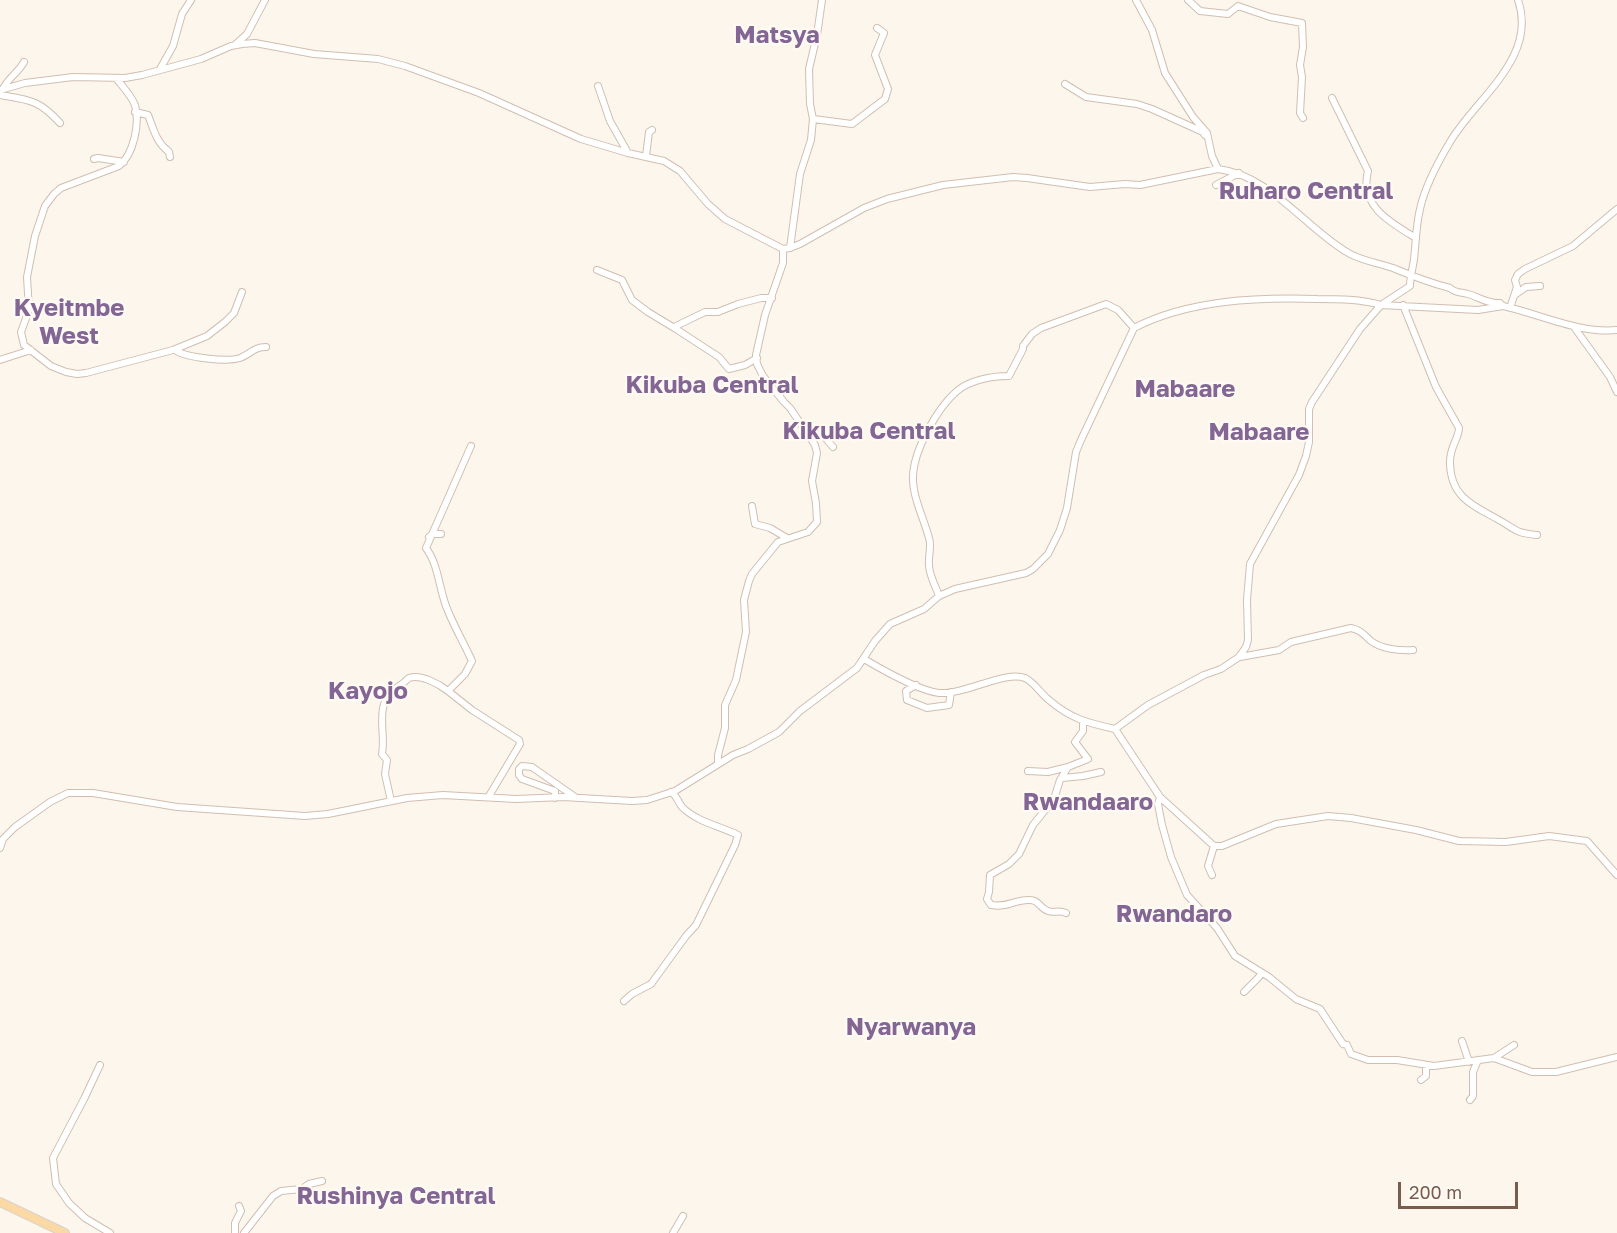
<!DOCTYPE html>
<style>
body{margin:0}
#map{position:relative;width:1617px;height:1233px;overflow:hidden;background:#fdf6ec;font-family:"Golos Text",sans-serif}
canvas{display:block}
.scale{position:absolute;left:1398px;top:1182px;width:120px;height:27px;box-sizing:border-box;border:3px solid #7a5c4d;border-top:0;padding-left:8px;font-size:18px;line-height:21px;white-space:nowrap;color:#7a5c4d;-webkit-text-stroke:4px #fffaf3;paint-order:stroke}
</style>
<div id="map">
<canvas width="1617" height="1233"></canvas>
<div class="scale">200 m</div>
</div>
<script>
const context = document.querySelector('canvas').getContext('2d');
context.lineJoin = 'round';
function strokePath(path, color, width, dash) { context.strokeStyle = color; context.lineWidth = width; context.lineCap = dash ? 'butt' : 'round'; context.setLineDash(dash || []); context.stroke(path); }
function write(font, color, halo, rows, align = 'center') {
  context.font = font + ' "Golos Text",sans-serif'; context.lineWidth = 4.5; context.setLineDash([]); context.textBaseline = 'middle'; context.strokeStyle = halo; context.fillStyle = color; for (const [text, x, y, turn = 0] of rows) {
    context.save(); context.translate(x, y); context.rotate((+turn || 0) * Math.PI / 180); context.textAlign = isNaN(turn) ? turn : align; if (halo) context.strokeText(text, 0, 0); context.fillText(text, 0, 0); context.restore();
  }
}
const minor = new Path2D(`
 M1136 0 1152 30 1165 73 1193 117 1207 133 1212 156 1218 169
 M1188 0 1200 11 1228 14 1238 6 1270 17 1302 23 1303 47 1300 65 1302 77 1300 113 1303 118
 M236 44 247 34 265 0
 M160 69 173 46 182 14 191 0
 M116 78C122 86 131 95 135 105 140 123 134 154 119 166L61 188 54 194 45 206 35 236 27 277 29 310 21 332 24 345 51 366 66 372 77 374 86 373 173 350 207 336 225 322 234 313 242 292
 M1065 84 1086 97 1137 104 1152 109 1203 132 1205 135
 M598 86 610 121 628 153
 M3 89C7 79 18 73 24 62
 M0 90 25 83 73 77 125 78 142 75 201 59 231 46 242 44 255 43 314 54 378 59 405 66 479 93 581 139 628 153 664 161 680 171 708 204 725 219 783 249 790 248 800 244 864 208 887 199 943 185 1013 177 1027 178 1090 187 1125 184 1140 185 1218 169C1269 175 1303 225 1345 251 1360 261 1376 262 1393 268 1412 276 1430 283 1450 288 1455 293 1461 292 1468 294 1479 297 1487 304 1500 303L1503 306C1540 314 1580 334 1617 330
 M0 95C30 100 39 100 60 123
 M1332 98 1368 171C1359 206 1391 223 1416 238
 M135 112 148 115C154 130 156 142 169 152L170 157
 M813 119 852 124 885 99 888 89 875 55 884 33 877 28
 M646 156 649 132 652 130
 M94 159 98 158 124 162
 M1216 185 1239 173
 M790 248 800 174 811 140 813 119 810 104 809 69 817 35 822 0
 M597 270 622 280 632 300 648 312 676 329V326L705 312H718L738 304 761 298H772
 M1516 294 1526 287 1540 286
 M1403 305 1436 387 1459 428C1459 439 1449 447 1450 464 1451 498 1474 506 1499 520 1517 530 1515 533 1537 535
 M1510 308 1517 287 1515 280 1518 274 1525 269 1573 246 1617 209
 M1574 327 1610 377 1617 392
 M676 329 719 357 729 369 745 365 757 358
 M175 350C186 358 227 362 240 358 251 354 253 347 266 347
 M0 360 31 350
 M809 436 822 434 833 447
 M471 446 426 548C438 564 439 587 446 606 453 625 464 643 472 661L465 674 448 691 472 710 519 740 520 744 489 796
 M752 506 755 524 770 528 787 538
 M429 537 433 534H441
 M939 596C936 587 929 575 929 565 928 557 932 546 929 538 924 519 912 496 913 476 914 450 937 408 957 391 970 380 992 376 1009 376L1023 349V346L1032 334 1041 328 1106 304 1118 310 1134 328
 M1240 657 1279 650 1291 642 1351 628C1361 630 1364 635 1371 641 1381 649 1400 651 1413 650
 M864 659C881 669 920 691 939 693 964 695 1006 670 1025 678 1034 682 1041 694 1049 700 1071 719 1088 723 1115 729L1148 705 1204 675 1221 669 1239 657 1246 647 1248 640 1247 600 1250 564 1299 475 1306 456 1309 442V409L1312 402 1360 329 1381 305 1410 286C1410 276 1413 268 1414 259 1416 242 1416 225 1420 209 1425 186 1438 162 1450 142 1476 98 1538 58 1518 0
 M916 685 906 691 907 700 927 708 949 705 951 692
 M1115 729 1160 797 1214 846H1222L1276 824 1328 816 1351 818 1416 830 1459 841 1506 842 1549 836 1587 841 1617 875
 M718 763V755L725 728V705L736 680 746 632 744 600 749 581 752 574 778 542 808 532 817 522 816 503 812 481 817 453 815 445 790 408 784 402 763 376 757 364 756 355 765 315 783 263V249
 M1028 771 1048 772 1068 767
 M1062 778 1083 776 1101 772
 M1160 797 1158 804 1162 825 1171 857 1187 895 1217 928 1235 956 1269 977 1296 999 1320 1009 1343 1044 1347 1045 1351 1054 1368 1060H1397L1434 1066 1494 1058 1532 1072H1556L1617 1057
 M555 798V791L522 779 519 775V769L522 766 532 767 575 797
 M391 801 385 774 387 760 382 754C385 739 380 724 383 708 386 695 391 691 402 684 405 682 406 680 409 678 421 674 439 684 448 691
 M0 848 3 839 15 827 50 802 68 793H93L177 807 305 816 328 814 407 798 443 795 516 799 563 797 632 801 647 800 675 791 733 755 748 749 779 732 800 711 857 668 875 641 890 624 924 609 939 596 955 589 1026 573 1033 569 1048 554 1060 530 1067 508 1076 452 1081 440 1134 328C1188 300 1257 297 1317 299 1339 299 1360 299 1381 305L1478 310 1503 306
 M1212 875 1208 866 1214 846
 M1066 913C1060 910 1054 913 1048 911 1039 908 1039 899 1028 900 1014 900 1007 908 991 905L987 899 989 892 990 875 1009 864 1019 854 1033 825 1054 799 1060 780 1068 767 1088 759 1075 742 1083 731V722
 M1244 992 1259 977 1261 972
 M624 1001 632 994 651 984 686 936 696 925 735 845 738 835C720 826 697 822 682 807 678 802 677 796 671 792
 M1462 1041 1469 1062
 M1494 1058 1514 1045
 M100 1065 84 1099 53 1158 56 1184 69 1203 85 1218 110 1233
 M1421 1080 1426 1076V1065
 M1470 1100 1473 1096V1072L1478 1060
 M235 1233V1223L241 1211 239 1206
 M244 1233 273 1196 281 1191 302 1189 309 1184 322 1181
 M673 1233 683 1216`);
const major = new Path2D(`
 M0 1202 65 1233`);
const quarterNames = [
 ["Matsya",777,35],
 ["Ruharo Central",1306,191],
 ["Kyeitmbe",69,308],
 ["West",69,336],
 ["Kikuba Central",712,385],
 ["Mabaare",1185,389],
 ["Kikuba Central",869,431],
 ["Mabaare",1259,432],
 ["Kayojo",368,691],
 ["Rwandaaro",1088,802],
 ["Rwandaro",1174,914],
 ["Nyarwanya",911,1027],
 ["Rushinya Central",396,1196]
];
strokePath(minor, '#d1beb0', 8);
strokePath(major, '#dad1cd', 10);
strokePath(minor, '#fff', 6);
strokePath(major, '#fbd9a5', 8);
write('bold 24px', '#846695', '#fffaf3', quarterNames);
</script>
